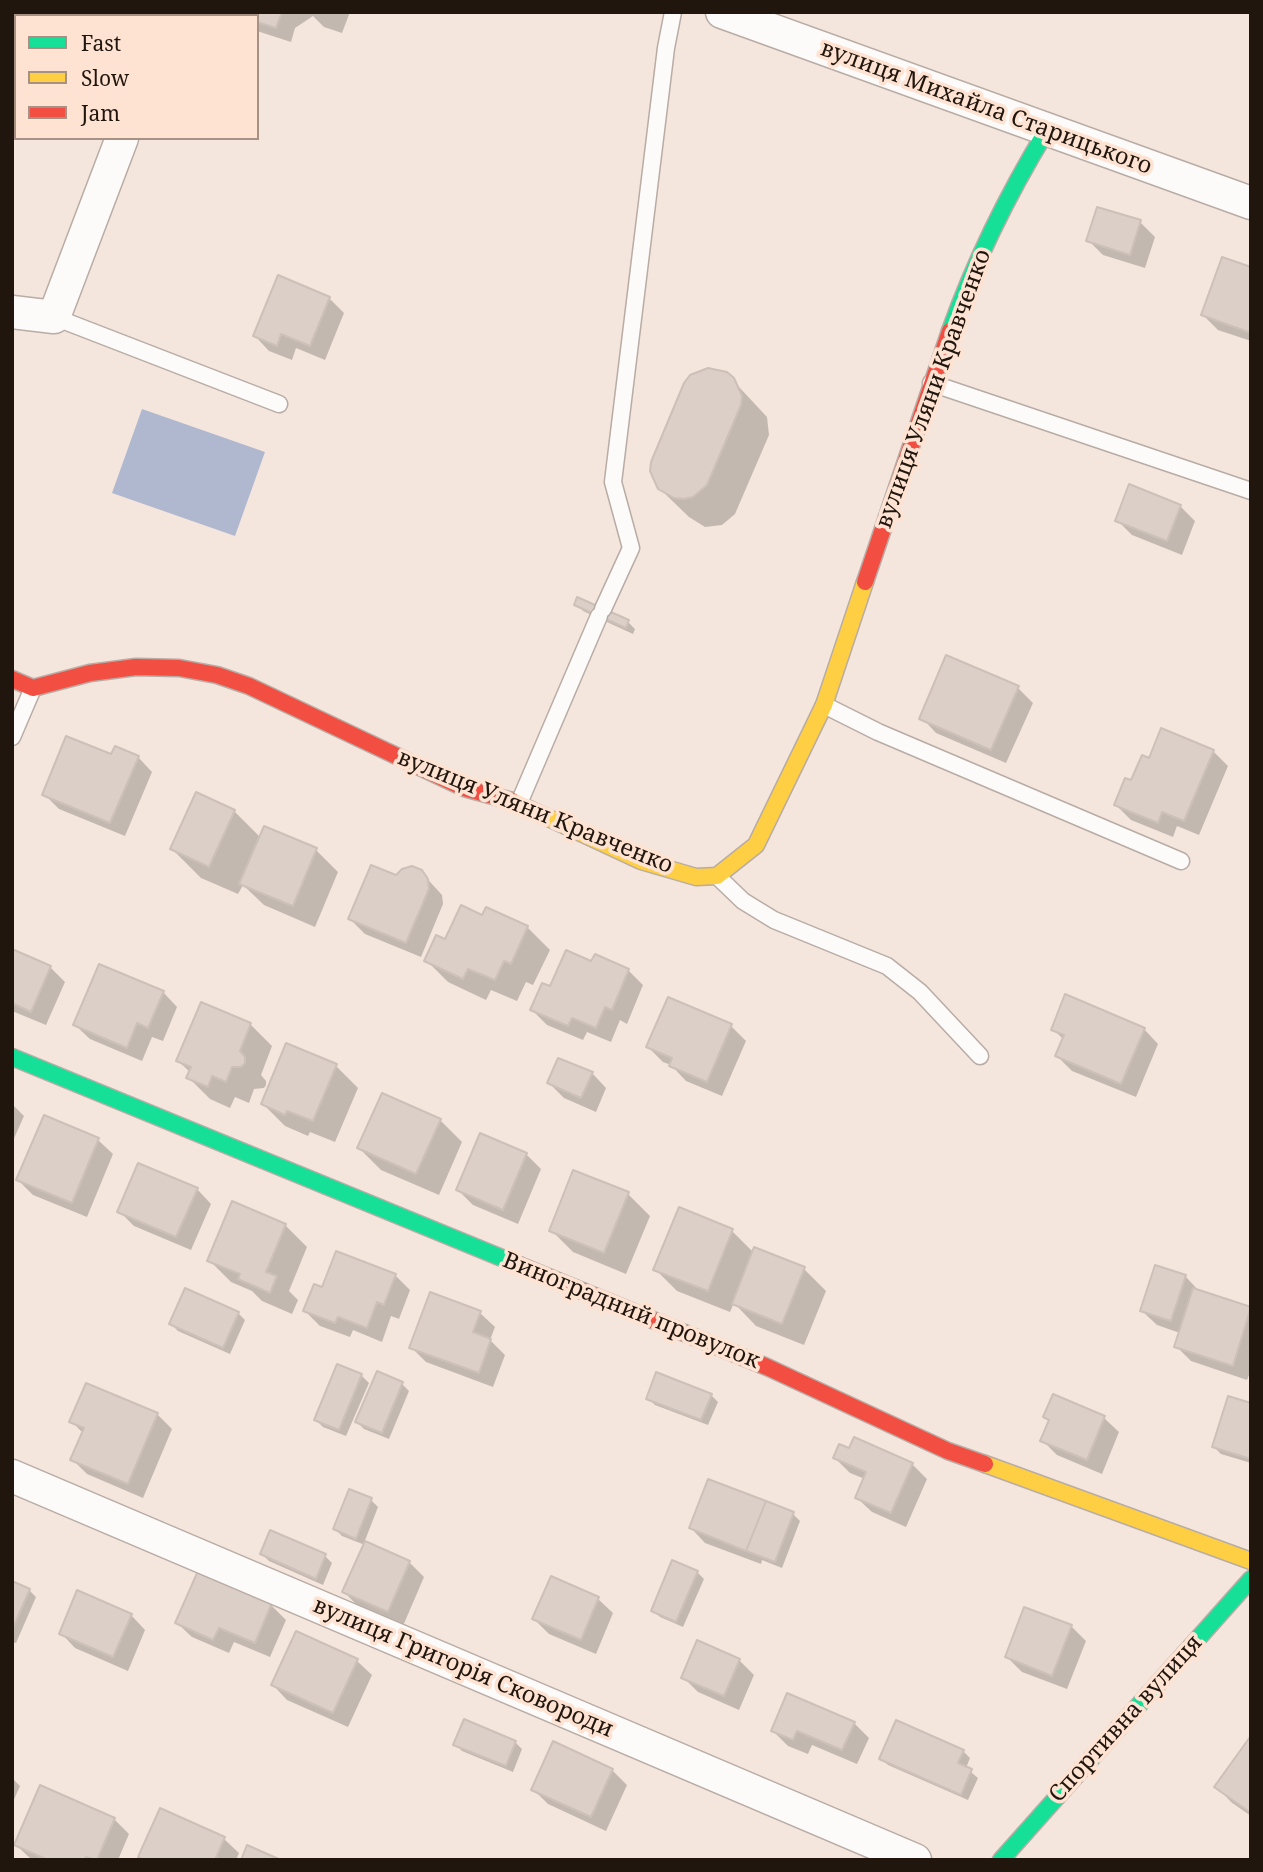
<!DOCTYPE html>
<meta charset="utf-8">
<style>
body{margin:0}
#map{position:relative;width:1263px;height:1872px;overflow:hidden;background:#f4e6dd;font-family:"Noto Serif",serif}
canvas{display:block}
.frame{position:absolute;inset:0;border:14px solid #21160e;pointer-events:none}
.legend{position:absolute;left:14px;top:14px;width:245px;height:126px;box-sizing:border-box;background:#fee3d3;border:2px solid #a69184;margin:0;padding:9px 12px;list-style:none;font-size:21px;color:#21160e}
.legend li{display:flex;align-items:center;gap:14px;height:35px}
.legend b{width:35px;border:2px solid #a69184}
</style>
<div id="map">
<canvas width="1263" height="1872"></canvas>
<div class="frame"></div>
<ul class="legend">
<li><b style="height:9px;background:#16e098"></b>Fast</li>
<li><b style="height:9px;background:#ffcf43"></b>Slow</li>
<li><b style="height:9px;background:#f24e42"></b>Jam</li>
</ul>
</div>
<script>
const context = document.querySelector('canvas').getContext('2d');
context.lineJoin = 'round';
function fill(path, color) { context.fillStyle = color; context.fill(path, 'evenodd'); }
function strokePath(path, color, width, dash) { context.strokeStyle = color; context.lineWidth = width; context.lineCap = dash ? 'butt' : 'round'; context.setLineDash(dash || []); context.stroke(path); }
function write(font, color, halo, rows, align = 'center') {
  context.font = font + ' "Noto Serif",serif'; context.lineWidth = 7; context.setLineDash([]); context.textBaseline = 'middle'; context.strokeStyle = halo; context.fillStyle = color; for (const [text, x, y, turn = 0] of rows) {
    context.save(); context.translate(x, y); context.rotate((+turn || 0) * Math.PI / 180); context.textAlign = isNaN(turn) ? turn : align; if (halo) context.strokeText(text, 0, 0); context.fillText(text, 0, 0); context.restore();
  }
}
const water = new Path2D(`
 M142 409 265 452 235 536 112 493Z`);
const shadow = new Path2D(`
 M239 12H350L342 33 324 27 313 16 295 28 291 42 257 31V16Z
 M1140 222 1155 237 1145 268 1103 255 1088 240Z
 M1251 269V341L1218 330 1203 315Z
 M329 298 344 313 325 360 296 348 292 360 269 351 255 336Z
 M726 373 767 417 769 435 735 514 722 525 705 527 689 517 659 488Z
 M1130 487 1180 506 1195 521 1182 555 1132 535 1117 520Z
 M576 604 628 622 635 629 633 634 583 611Z
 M1018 688 1033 703 1006 763 936 733 922 718Z
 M1213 751 1228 766 1199 835 1177 826 1173 837 1131 820 1116 805 1149 760Z
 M112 756 138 757 152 772 125 836 59 809 44 794Z
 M234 811 261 838 316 850 338 872 315 927 264 905 243 885 238 894 201 878 172 849Z
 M421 872 442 895 443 904 421 957 365 934 350 919 396 877Z
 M487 909 527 927 550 950 533 985 526 982 517 1001 491 990 486 1000 448 982 426 960 446 941 483 917Z
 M12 951 50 967 65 982 46 1025 12 1011Z
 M595 957 628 970 643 985 627 1024 620 1020 611 1042 587 1032 583 1040 547 1025 532 1010 551 989 592 963Z
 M163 992 177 1007 163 1041 152 1037 142 1061 90 1039 75 1025Z
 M250 1024 272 1046 261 1075 266 1081V1085L264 1088 254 1089 249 1103 235 1097 230 1108 210 1099 188 1077 190 1072 178 1061Z
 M731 1026 746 1041 722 1096 686 1081 671 1065 663 1062 648 1047Z
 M1053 1029H1144L1158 1044 1136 1097 1072 1071 1057 1056 1064 1040Z
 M336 1066 358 1088 335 1142 310 1132 308 1136 285 1126 263 1104Z
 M592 1073 606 1088 596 1112 564 1098 549 1083Z
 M12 1104 24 1116 12 1143Z
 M45 1117 98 1140 113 1154 87 1217 33 1195 18 1180Z
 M440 1120 462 1142 439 1195 381 1170 359 1148Z
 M526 1154 541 1169 518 1224 473 1205 458 1190Z
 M197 1189 211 1204 191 1250 134 1226 119 1211Z
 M628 1194 650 1216 626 1274 573 1252 551 1230Z
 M285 1225 307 1247 289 1291 298 1300 292 1314 262 1301 252 1291 231 1282 209 1260Z
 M732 1231 754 1253 804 1269 826 1291 804 1345 756 1326 734 1303 730 1312 677 1291 655 1269Z
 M395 1275 410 1290 399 1319 391 1316 382 1342 353 1330 350 1337 320 1326 305 1311 323 1290Z
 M1185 1276 1200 1292 1251 1309V1370L1247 1380 1191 1361 1176 1346 1180 1333 1157 1325 1142 1311Z
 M238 1313 245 1320 230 1354 178 1331 171 1324Z
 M480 1313 495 1327 490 1340 505 1355 493 1387 426 1362 411 1347Z
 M338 1366 362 1376 369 1383 346 1436 323 1427 316 1420Z
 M378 1373 402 1384 409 1391 389 1439 364 1429 357 1422Z
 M711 1395 718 1402 708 1425 655 1405 648 1398Z
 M1054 1397 1104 1418 1119 1432 1102 1474 1057 1455 1042 1440 1050 1422 1045 1417Z
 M1251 1405V1463L1221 1454 1214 1447Z
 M157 1414 172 1429 143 1498 87 1474 73 1460 83 1433 71 1421Z
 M850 1451 912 1464 927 1479 906 1527 872 1512 857 1498 865 1479 850 1473 835 1458Z
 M350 1492 371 1500 378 1507 364 1543 409 1562 424 1577 403 1626 359 1607 344 1592 365 1545 342 1536 335 1529Z
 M793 1514 800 1521 782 1568 762 1560 761 1564 705 1543 691 1528Z
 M262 1554 325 1556 332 1563 323 1585 269 1561Z
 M697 1572 704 1579 683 1627 660 1617 653 1610Z
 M12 1583 29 1590 36 1597 16 1643 12 1642Z
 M598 1599 613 1613 596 1654 549 1634 534 1619Z
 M271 1605 286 1620 270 1657 234 1642 229 1653 192 1637 177 1623Z
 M131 1615 145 1630 128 1671 75 1648 61 1633Z
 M1071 1626 1086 1641 1067 1689 1022 1672 1007 1657Z
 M739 1660 754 1675 739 1710 698 1692 683 1677Z
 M357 1661 372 1675 348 1727 287 1700 273 1685Z
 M854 1723 869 1738 857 1764 812 1745 808 1754 788 1746 773 1731Z
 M1251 1740V1816L1231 1802 1217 1787Z
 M515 1742 522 1749 513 1772 462 1751 455 1744Z
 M963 1751 970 1758 966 1768 978 1778 968 1800 888 1765 881 1758Z
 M612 1770 627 1785 606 1831 548 1804 533 1789Z
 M12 1778 20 1786 12 1804Z
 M114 1819 129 1834 118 1860H32L16 1845Z
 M224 1839 239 1853 236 1860H143L140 1857Z`);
const building = new Path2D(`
 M237 12H282L276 28 257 22V16H237Z
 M1097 207 1141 220 1130 255 1086 241Z
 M1222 257 1251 267V333L1201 315Z
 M278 275 330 297 310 346 281 334 277 346 253 336Z
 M708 368 727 372 734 378 742 396 741 405 707 485 693 497 684 499 674 498 658 489 650 471 651 462 684 383 690 375Z
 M1129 484 1181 505 1167 541 1115 521Z
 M577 597 629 620 626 628 574 605Z
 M946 655 1019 686 991 750 919 719Z
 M1161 728 1214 750 1184 821 1162 812 1158 823 1114 805 1125 778 1131 780 1142 755 1149 758Z
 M66 736 111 754 115 746 139 756 110 823 42 795Z
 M196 792 235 810 209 867 170 849Z
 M264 826 317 848 293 906 239 884Z
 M371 865 396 875 402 869 412 866 422 870 428 879 429 889 406 943 348 919Z
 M461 905 482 915 486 907 528 926 511 964 504 961 495 980 468 969 463 979 424 961 436 935 445 939Z
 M12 949 51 966 31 1012 12 1003Z
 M566 950 591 961 595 954 629 969 612 1010 605 1007 596 1028 572 1018 568 1026 530 1010 542 983 550 986Z
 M99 964 164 991 148 1028 137 1023 127 1048 73 1025Z
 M1065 994 1145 1028 1121 1084 1055 1056 1064 1035 1051 1030Z
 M668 997 732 1024 707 1082 669 1066 672 1058 646 1047Z
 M201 1002 251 1023 240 1051 245 1057V1063L241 1067H232L226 1082 212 1076 208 1087 186 1078 191 1067 176 1061Z
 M286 1043 337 1064 313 1121 287 1111 285 1115 261 1104Z
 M558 1058 593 1072 581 1098 547 1083Z
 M382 1093 441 1119 416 1174 357 1148Z
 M44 1115 99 1138 72 1203 16 1180Z
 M480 1133 527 1153 503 1210 456 1190Z
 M138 1163 198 1188 176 1237 117 1212Z
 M573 1170 629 1192 604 1253 549 1231Z
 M232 1201 286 1224 266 1272 277 1276 270 1293 238 1279 240 1274 207 1261Z
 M679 1207 733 1229 708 1291 653 1270Z
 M754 1247 805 1267 782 1324 732 1304Z
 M336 1251 396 1274 384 1305 377 1302 367 1328 338 1317 335 1323 303 1311 314 1284 322 1287Z
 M1155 1265 1186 1275 1171 1321 1140 1311Z
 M185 1288 239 1312 223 1348 169 1324Z
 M1193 1288 1251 1307 1233 1366 1174 1347Z
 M430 1292 481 1311 473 1332 491 1339 479 1373 409 1348Z
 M337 1364 362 1374 339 1430 314 1420Z
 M377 1371 403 1382 382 1433 355 1422Z
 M656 1372 712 1394 701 1420 646 1399Z
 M86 1383 158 1413 128 1484 70 1460 84 1428 69 1422Z
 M1053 1394 1105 1416 1087 1460 1040 1441 1049 1420 1043 1417Z
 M1228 1396 1251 1403V1459L1212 1447Z
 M854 1437 913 1463 891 1513 855 1498 866 1472 833 1458 839 1444 849 1448Z
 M708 1479 766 1501 746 1551 689 1528Z
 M349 1489 372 1498 356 1539 333 1529Z
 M766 1501 794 1512 775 1562 746 1551Z
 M270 1530 326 1554 316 1579 260 1554Z
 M365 1541 410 1561 388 1612 342 1592Z
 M672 1560 698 1571 676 1622 651 1611Z
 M198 1571 272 1603 255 1643 219 1628 213 1640 175 1623Z
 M551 1576 599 1597 581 1640 532 1619Z
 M12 1581 30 1589 12 1630Z
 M77 1590 132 1614 113 1657 59 1634Z
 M1024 1607 1072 1625 1052 1676 1005 1657Z
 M296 1631 358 1659 333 1713 271 1685Z
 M697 1640 740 1659 724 1696 681 1678Z
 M787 1693 855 1722 842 1750 797 1731 793 1740 771 1731Z
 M464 1719 516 1741 506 1766 453 1745Z
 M896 1720 964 1750 958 1763 972 1769 961 1795 879 1759Z
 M1250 1737 1251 1738V1813L1214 1787Z
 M553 1741 613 1769 591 1817 531 1790Z
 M40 1785 115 1818 97 1860 86 1857 84 1860H48L14 1845Z
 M160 1808 225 1837 215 1860H144L138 1857Z
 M247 1845 281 1860H241Z`);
const lane = new Path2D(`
 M54 317 279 404
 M931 383 1251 491
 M603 609 631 548 613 482 666 48 673 12
 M824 705 878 732 1181 861
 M12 737 33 688
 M519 803 599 616
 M717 876 743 901 774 920 887 966 920 992 980 1056`);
const street = new Path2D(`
 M722 12 1251 203
 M167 16 168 12
 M12 312 54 317 122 138
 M12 1476 915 1860`);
const fast = new Path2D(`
 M950 331C975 261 1008 194 1047 130
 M12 1057 519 1265
 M1001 1860 1251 1579`);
const slow = new Path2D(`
 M512 801 641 861 696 877 717 876 756 845 824 705 865 582
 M985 1464 1251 1561`);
const jam = new Path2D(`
 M865 582 950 331
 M12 679 33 688 90 673 136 667 179 668 217 675 249 686 464 788 512 801
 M519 1265 767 1367 948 1451 985 1464`);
const streetNames = [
 ["вулиця Михайла Старицького",986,108,20],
 ["вулиця Уляни Кравченко",934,389,-70],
 ["вулиця Уляни Кравченко",535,812,22],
 ["Виноградний провулок",631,1311,22],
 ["вулиця Григорія Сковороди",463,1668,23],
 ["Спортивна вулиця",1126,1719,-48]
];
fill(water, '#afb8ce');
fill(shadow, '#0003');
fill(building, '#dccfc7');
strokePath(building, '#ccc0b8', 2);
strokePath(lane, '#b8aca5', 19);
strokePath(street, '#b8aca5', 35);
strokePath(fast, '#b8aca5', 19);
strokePath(slow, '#b8aca5', 19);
strokePath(jam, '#b8aca5', 19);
strokePath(lane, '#fdfbfa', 16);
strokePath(street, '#fdfbfa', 32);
strokePath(fast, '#16e098', 16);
strokePath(slow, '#ffcf43', 16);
strokePath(jam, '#f24e42', 16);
write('23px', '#21160e', '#fee3d3', streetNames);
</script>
